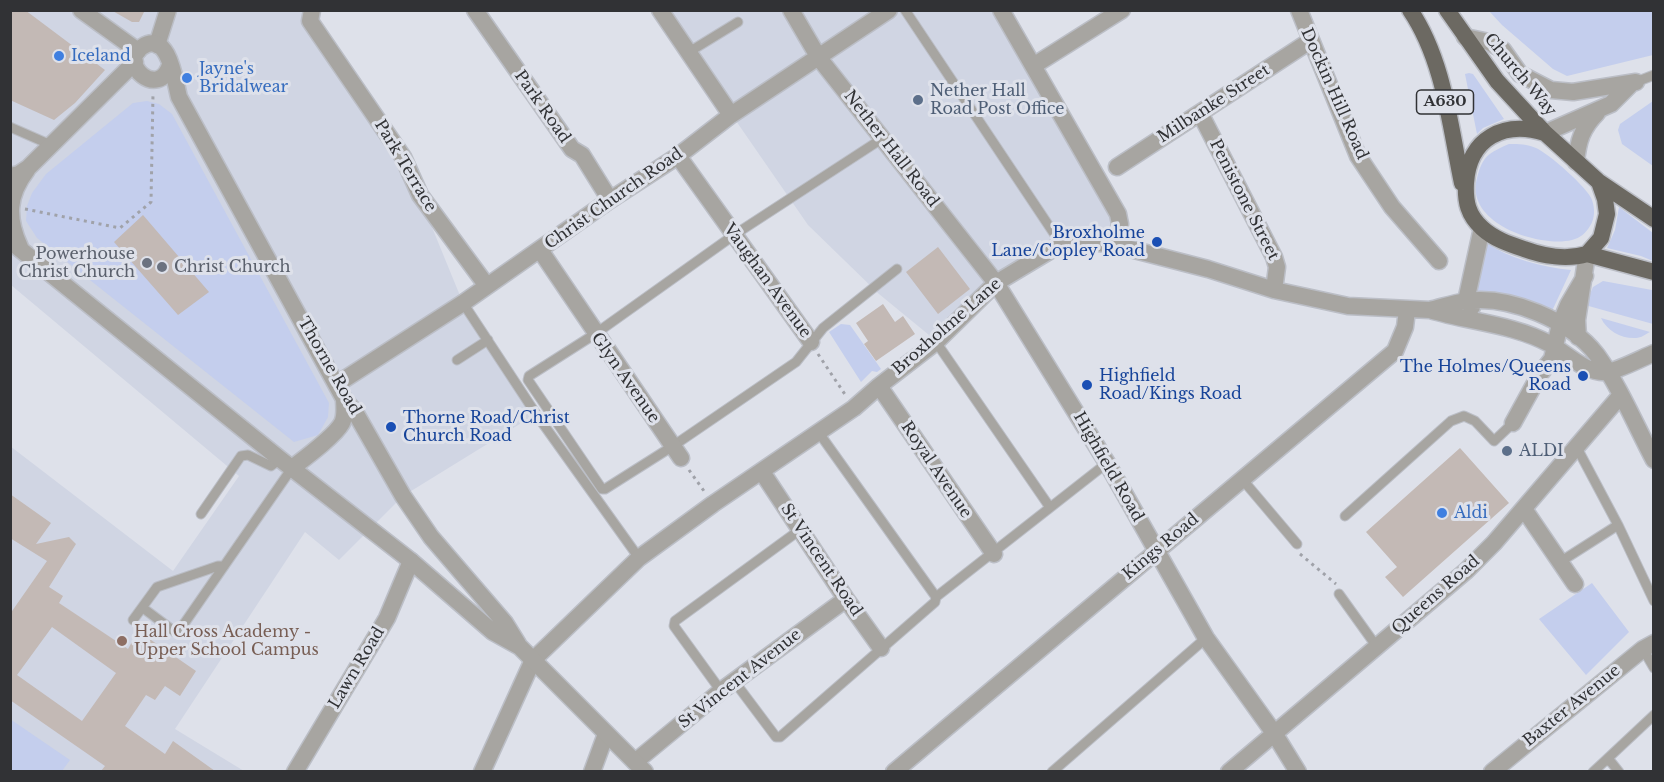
<!DOCTYPE html>
<style>
body{margin:0}
#map{position:relative;width:1664px;height:782px;overflow:hidden;background:#dee1ea;font-family:"Libre Baskerville",serif}
canvas{display:block}
.frame{position:absolute;inset:0;border:12px solid #313235;pointer-events:none}
</style>
<div id="map">
<canvas width="1664" height="782"></canvas>
<div class="frame"></div>
</div>
<script>
const context = document.querySelector('canvas').getContext('2d');
context.lineJoin = 'round';
function fill(path, color) { context.fillStyle = color; context.fill(path, 'evenodd'); }
function strokePath(path, color, width, dash) { context.strokeStyle = color; context.lineWidth = width; context.lineCap = dash ? 'butt' : 'round'; context.setLineDash(dash || []); context.stroke(path); }
function write(font, color, halo, rows, align = 'center') {
  context.font = font + ' "Libre Baskerville",serif'; context.lineWidth = 6; context.setLineDash([]); context.textBaseline = 'middle'; context.strokeStyle = halo; context.fillStyle = color; for (const [text, x, y, turn = 0] of rows) {
    context.save(); context.translate(x, y); context.rotate((+turn || 0) * Math.PI / 180); context.textAlign = isNaN(turn) ? turn : align; if (halo) context.strokeText(text, 0, 0); context.fillText(text, 0, 0); context.restore();
  }
}
const built = new Path2D(`
 M11 11H312L411 176 463 303 536 414 403 496 339 560 305 532 175 729 244 771H11L10 446 173 571 239 476 11 285Z
 M660 11H1001L1118 214 1115 245 1061 244 996 283 929 335 879 294 808 225Z`);
const green = new Path2D(`
 M1489 11H1653V55L1567 76 1553 69 1502 25Z
 M1469 73 1473 74 1504 119 1483 128 1477 134 1465 74Z
 M147 101 159 104 172 114 329 403 328 417 318 435 294 442 37 238 26 221 27 206 32 193 46 174 133 103Z
 M1653 101V166L1622 144 1618 130 1620 124Z
 M1509 144C1519 144 1527 144 1536 148 1548 153 1588 188 1592 200 1595 208 1595 219 1590 226 1586 233 1580 238 1572 240 1539 248 1464 223 1477 178 1483 155 1489 153 1509 144Z
 M1619 207 1653 233V261L1641 256 1607 248 1615 230Z
 M1485 242C1510 259 1542 267 1571 270L1552 311 1520 299 1477 291 1478 275Z
 M1603 281 1652 290 1653 324 1585 305 1593 287Z
 M1601 318 1650 332C1646 334 1641 338 1636 338 1622 339 1607 331 1601 318Z
 M841 324 850 325 881 369 877 372 872 371 861 382 829 332Z
 M1592 583 1629 632 1586 675 1539 619Z
 M10 719 70 760 62 771H11Z`);
const building = new Path2D(`
 M10 10H25L105 70 75 103 54 120 10 100Z
 M111 10H145L139 22H132Z
 M143 215 209 292 178 315 114 242Z
 M938 247 970 289 938 314 906 272Z
 M883 304 895 322 903 316 915 334 876 361 864 344 868 341 856 323Z
 M1460 448 1509 503 1403 597 1385 577 1397 567 1366 532Z
 M10 494 51 523 36 544 69 537 76 544 49 587 63 596 59 603 128 649 138 631 196 671 180 696 165 686 155 700 146 695 125 726 165 754 173 741 215 771H101L105 766 10 700V614L47 561 10 538ZM52 627 116 673 82 721 17 675Z`);
const path = new Path2D(`
 M25 209 120 228 151 202 153 94
 M818 354 846 396
 M689 470 704 491
 M1300 554 1336 584`);
const service = new Path2D(`
 M905 10 1061 244
 M689 52 738 22
 M1636 82 1654 75
 M10 127 51 145
 M883 138 734 235 595 334 529 376 528 380 602 489H605L673 446 796 362 823 328 897 269
 M463 303 536 414 639 558
 M936 342 1049 506
 M457 360 488 340
 M1576 446 1618 525 1654 601
 M1242 479 1297 544
 M201 514 241 456 248 455 271 466 280 459
 M1345 516 1451 421 1464 416 1475 421 1494 441 1513 423
 M1560 562 1618 525
 M1339 594 1377 647
 M936 597 1107 463
 M143 608 175 632 179 631 292 468
 M133 620 157 587 218 566H224
 M1643 649 1654 668
 M734 681 776 737H780L935 602 936 597 819 433
 M721 691 674 626 675 621 801 529
 M1606 760 1654 715
 M1052 772 1206 638
 M1593 772 1606 760 1611 762 1619 772`);
const minor = new Path2D(`
 M81 10 138 51
 M312 10 310 21 403 157 420 195 487 286
 M475 10 572 149 582 155 610 200
 M660 10 731 115
 M791 10 819 58 996 283 1107 463 1206 638 1274 733 1298 772
 M1001 10 1118 214 1120 224 1115 245
 M1299 10 1358 156 1392 207 1439 261
 M1465 37 1489 42 1503 50 1520 74 1551 90 1573 92 1636 82
 M157 45 168 10
 M1033 66 1122 10
 M1200 113 1274 257 1277 267 1274 290
 M1545 133 1611 104 1631 84
 M678 156 811 342
 M1576 162C1578 141 1582 128 1597 113
 M1117 167 1310 41
 M540 250 681 458
 M1472 307 1466 301 1482 228
 M1578 337 1577 320 1587 254
 M1654 353C1642 358 1617 371 1607 372 1586 374 1566 353 1550 344 1513 324 1469 322 1430 310 1442 307 1454 303 1466 301 1509 295 1570 320 1597 355 1620 387 1636 426 1654 460
 M337 384 463 303 610 200 678 156 731 115 889 10
 M879 386 994 554
 M1513 423 1540 374 1552 359 1560 324 1568 305 1585 276
 M762 472 846 599 881 648
 M1524 509 1575 584
 M635 762 721 691 846 599
 M295 772 387 618 411 561
 M482 772 533 660 639 558 713 504 854 408 879 386 936 342 996 283 1061 244 1084 241 1115 245 1208 269 1274 290 1348 306 1430 310
 M592 772 606 734
 M894 772 1395 351 1405 327 1407 310
 M1229 772 1466 571 1494 543 1621 395
 M1492 772 1643 649 1654 643`);
const tertiary = new Path2D(`
 M170 65C159 100 117 64 142 47 169 29 175 82 179 97L344 399 355 412 403 496 431 537 505 623 518 644
 M10 176 19 174 28 168 135 62
 M10 241 280 459 411 561 493 632 520 647 645 772
 M20 247C7 218 7 196 27 170
 M292 468C305 458 335 436 342 423 346 415 344 406 344 399`);
const trunk = new Path2D(`
 M1410 10C1444 60 1450 126 1462 183
 M1447 10 1497 81 1545 133 1599 182 1605 199 1607 214 1601 238 1587 254C1567 260 1543 256 1524 249 1509 244 1494 239 1482 228 1468 215 1465 202 1466 183 1469 138 1504 120 1545 133
 M1599 182 1654 219
 M1587 254 1654 272`);
const markers = [
 [59,56,6,"#3f7fe0"],
 [187,78,6,"#3f7fe0"],
 [918,100,6,"#5c6f8a"],
 [1157,242,6,"#1a4fb4"],
 [147,263,6,"#6b7280"],
 [162,267,6,"#6b7280"],
 [1583,376,6,"#1a4fb4"],
 [1087,385,6,"#1a4fb4"],
 [391,427,6,"#1a4fb4"],
 [1507,451,6,"#5c6f8a"],
 [1442,513,6,"#3f7fe0"],
 [122,641,6,"#8d6e63"]
];
const shields = [
 [1445,102,57]
];
const shieldNames = [
 ["A630",1445,102]
];
const shopNames = [
 ["Iceland",71,56],
 ["Jayne's",199,69],
 ["Bridalwear",199,87],
 ["Aldi",1454,513]
];
const streetNames = [
 ["Church Way",1520,75,50],
 ["Dockin Hill Road",1334,94,66],
 ["Milbanke Street",1214,104,-33],
 ["Park Road",542,107,55],
 ["Nether Hall Road",891,149,52],
 ["Park Terrace",405,166,59],
 ["Christ Church Road",614,199,-35],
 ["Penistone Street",1244,200,63],
 ["Vaughan Avenue",767,281,54],
 ["Broxholme Lane",947,327,-41],
 ["Thorne Road",329,366,60],
 ["Glyn Avenue",625,378,55],
 ["Highfield Road",1108,467,60],
 ["Royal Avenue",936,470,56],
 ["Kings Road",1161,547,-40],
 ["St Vincent Road",821,560,56],
 ["Queens Road",1436,595,-41],
 ["Lawn Road",357,668,-59],
 ["St Vincent Avenue",740,679,-38],
 ["Baxter Avenue",1572,706,-39]
];
const serviceNames = [
 ["Nether Hall",930,91],
 ["Road Post Office",930,109],
 ["ALDI",1519,451]
];
const transitNames = [
 ["Broxholme",1145,233],
 ["Lane/Copley Road",1145,251],
 ["The Holmes/Queens",1571,367],
 ["Road",1571,385],
 ["Highfield",1099,376,"left"],
 ["Road/Kings Road",1099,394,"left"],
 ["Thorne Road/Christ",403,418,"left"],
 ["Church Road",403,436,"left"]
];
const worshipNames = [
 ["Powerhouse",135,254],
 ["Christ Church",135,272],
 ["Christ Church",174,267,"left"]
];
const educationNames = [
 ["Hall Cross Academy -",134,632],
 ["Upper School Campus",134,650]
];
fill(built, '#d0d5e3');
fill(green, '#c4ceed');
fill(building, '#c3b9b5');
strokePath(service, '#bbbec6', 11);
strokePath(minor, '#bbbec6', 19);
strokePath(tertiary, '#bbbec6', 19);
strokePath(trunk, '#bbbec6', 19);
strokePath(path, '#a0a2a9', 3, [3, 4.5]);
strokePath(service, '#a7a5a1', 9);
strokePath(minor, '#a7a5a1', 16);
strokePath(tertiary, '#a7a5a1', 16);
strokePath(trunk, '#6c6962', 16);
for (const [x, y, r, color] of markers) { const dot = new Path2D(); dot.arc(x, y, r, 0, 2 * Math.PI); context.fillStyle = color; context.fill(dot); strokePath(dot, '#dee1ea', 2); }
for (const [x, y, w] of shields) { const box = new Path2D(); box.roundRect(x - w / 2, y - 12, w, 24, 4.5); context.fillStyle = '#dee1ea'; context.fill(box); strokePath(box, '#313235', 1.5); }
write('bold 15px', '#313235', null, shieldNames);
write('16px', '#366cbe', '#dee1ea', shopNames, 'left');
write('16px', '#313235', '#dee1ea', streetNames);
write('16px', '#4e5e75', '#dee1ea', serviceNames, 'left');
write('16px', '#164399', '#dee1ea', transitNames, 'right');
write('16px', '#5b616d', '#dee1ea', worshipNames, 'right');
write('16px', '#785e54', '#dee1ea', educationNames, 'left');
</script>
